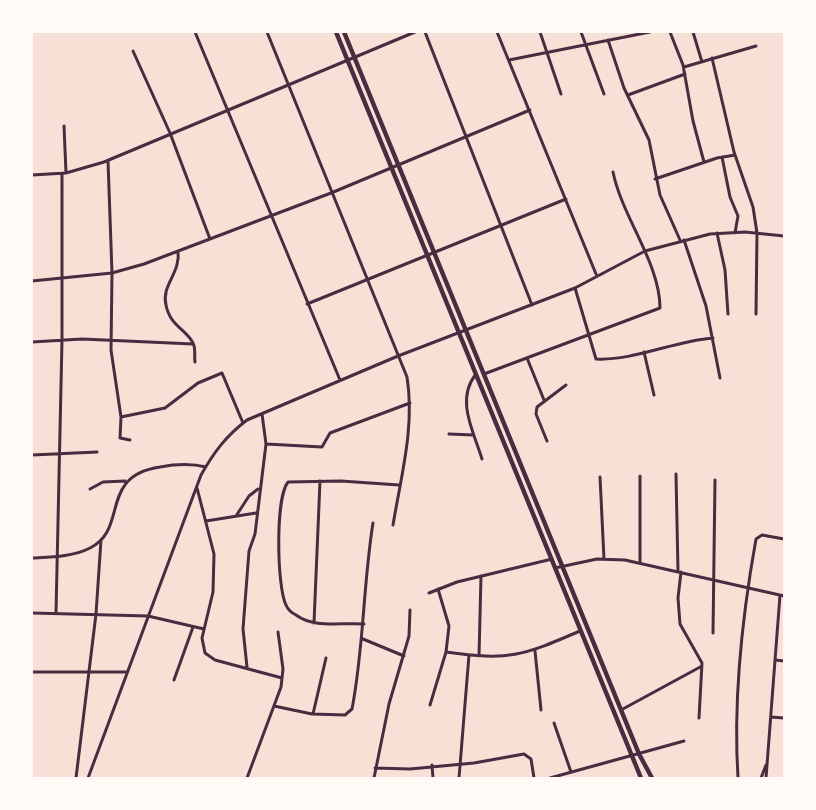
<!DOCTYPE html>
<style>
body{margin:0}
#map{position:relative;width:816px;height:810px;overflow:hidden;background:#f7e1d7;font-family:"PT Sans",sans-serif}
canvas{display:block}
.frame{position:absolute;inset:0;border:33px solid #fffaf5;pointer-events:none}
</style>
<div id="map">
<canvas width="816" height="810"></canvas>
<div class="frame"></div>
</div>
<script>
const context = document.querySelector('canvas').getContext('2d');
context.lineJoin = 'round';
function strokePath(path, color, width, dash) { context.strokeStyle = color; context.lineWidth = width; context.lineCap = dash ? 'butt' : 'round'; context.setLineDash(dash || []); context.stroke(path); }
const minor = new Path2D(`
 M195 32 340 380
 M267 32 407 377C415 427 401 476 393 525
 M425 32 532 305
 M497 32 596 274
 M540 32 561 94
 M581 32 604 94
 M670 32 683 65 693 121 704 162
 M693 32 702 62
 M608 40 624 88 649 140 660 195 680 240
 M133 51 170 133 210 239
 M712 58 734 152 753 207 757 233 756 314
 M509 60 650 32
 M684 67 756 46
 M628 95 685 74
 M64 126 66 173
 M722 157 730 197 738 216 735 233
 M108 161 112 273 111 350 121 417 120 438 130 440
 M32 175 66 173 104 162 415 32
 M655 179 717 158 735 155
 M717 233 725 270 728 314
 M684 240 706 306 720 378
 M178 251C181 273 161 285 166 305 170 326 186 329 193 343 196 348 194 356 195 362
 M32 281 112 273 144 264 331 193 530 110
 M575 288 596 359C633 361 674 341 713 338
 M307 304 566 199
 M32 342 82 339 193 344
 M644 352 654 395
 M527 358 544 400
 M476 374C455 400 474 432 482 459
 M484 374 660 308C660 263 622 217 613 172
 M121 417 165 408 198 383 222 373 243 423
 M449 434 473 435
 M547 441 536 414 537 407 566 385
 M266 444 322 447 330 433 410 403
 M32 455 97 452
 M676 474 678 571
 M600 477 604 559
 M197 488 214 554 213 592 202 638 205 653 215 660 282 678
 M90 489 103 482 125 481
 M236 516 249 496 258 489
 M206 521 256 513
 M32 558C50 557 73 557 90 548 129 529 98 476 160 467 176 464 190 463 206 467
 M640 562V476
 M555 568 597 559 625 560 784 596
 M681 572 678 598 680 624 702 663 699 718
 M429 593 457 582 552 559
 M32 613 148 616 204 629
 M56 613 62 340V173
 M314 623 320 481
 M364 624C341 622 315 629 296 615 292 613 288 610 286 605 277 587 275 499 288 482L341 481 399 485
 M713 633 715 480
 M363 639 404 656
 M535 651 541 710
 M446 652C509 661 522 656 580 631
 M479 656 481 576
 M775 660 784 661
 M247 667 243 629 249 551 255 534 266 444 262 414
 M32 672H127
 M174 680 193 627
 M430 705 446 652 449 626 438 589
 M274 706 312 714 345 715 352 709C364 647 363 585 373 523
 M621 710 702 666
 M313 714 326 658
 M771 717 784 718
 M554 723 571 772
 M432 765 433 778
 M375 768 410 769 474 763 524 754 531 759 534 778
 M76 778 96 614 101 540
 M88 778 201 475C214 452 226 436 247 420L398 356 575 288 645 251 710 234 745 232 784 236
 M247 778 281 687 283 669 278 632
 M374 778 389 704 409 636 410 610
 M459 778 469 655
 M550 778 684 741
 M738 778C733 699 742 617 756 539L762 535 784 539
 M761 778 766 765
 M766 778 780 595`);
const primary = new Path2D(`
 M336 32 641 778
 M344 32 639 754 652 778`);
strokePath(minor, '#4a2c40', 3);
strokePath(primary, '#4a2c40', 4.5);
</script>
